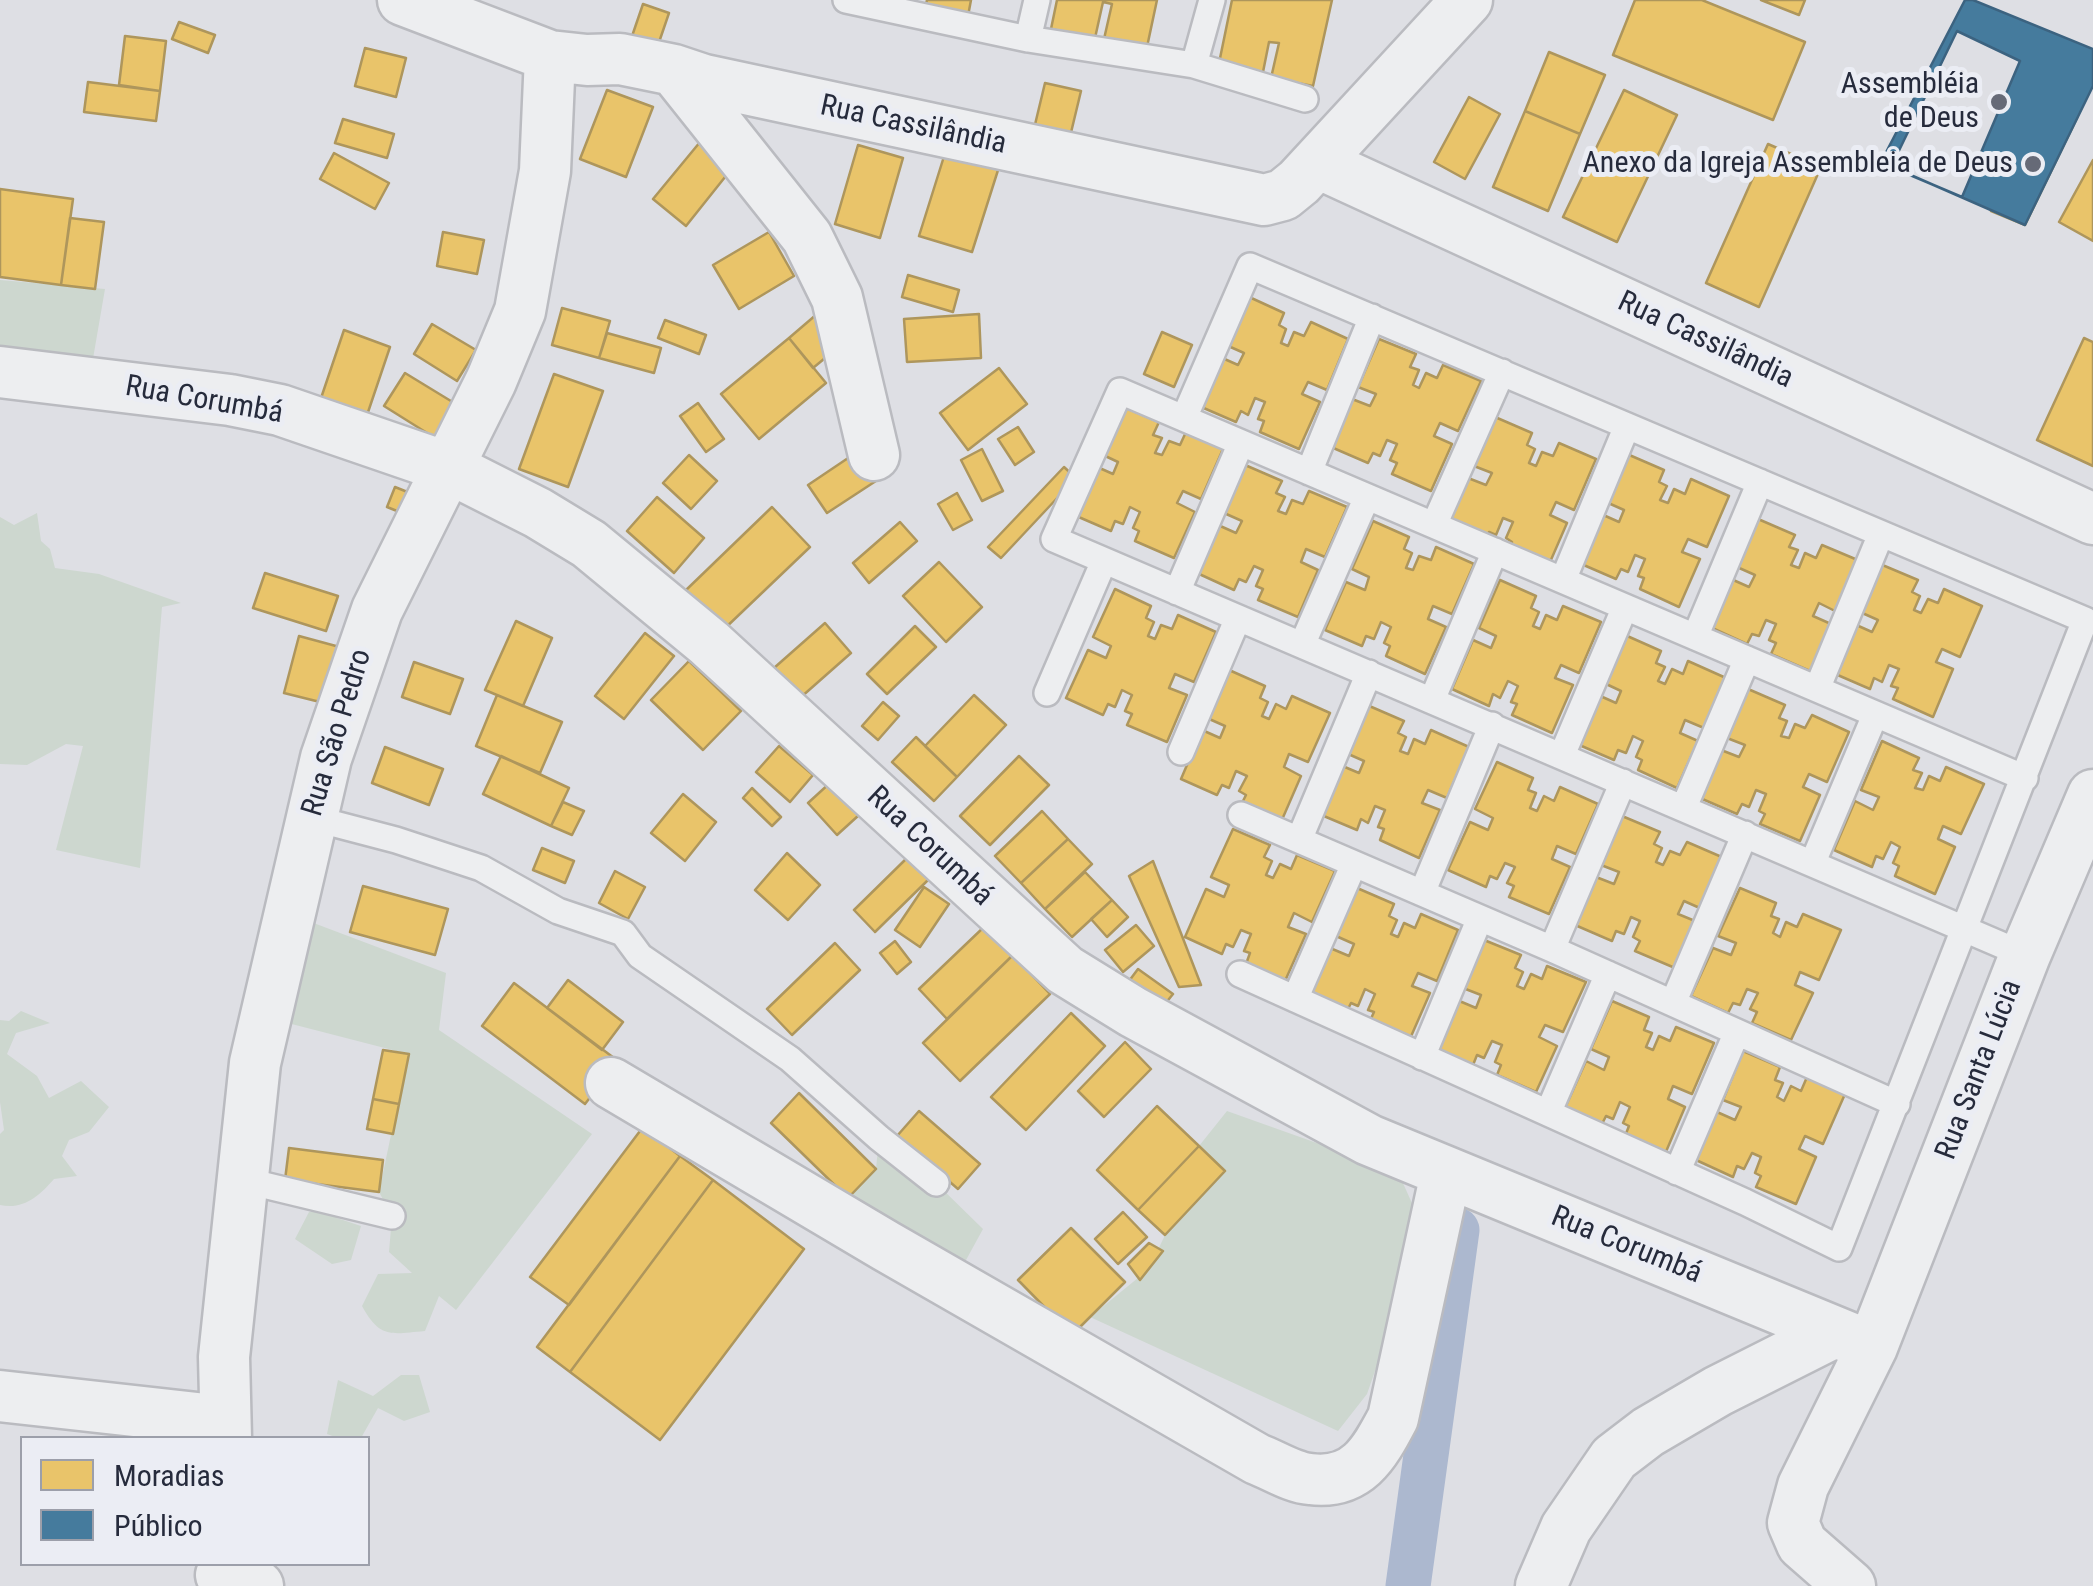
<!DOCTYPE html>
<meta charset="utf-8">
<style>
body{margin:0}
#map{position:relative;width:2093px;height:1586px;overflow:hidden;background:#dedfe4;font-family:"Roboto Condensed",sans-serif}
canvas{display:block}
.legend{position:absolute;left:20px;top:1436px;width:350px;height:130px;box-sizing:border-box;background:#ebedf4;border:2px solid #9c9faa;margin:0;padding:12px 18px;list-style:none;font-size:30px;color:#262b3c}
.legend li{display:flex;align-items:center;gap:20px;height:50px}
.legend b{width:50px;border:2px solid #9c9faa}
</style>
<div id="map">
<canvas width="2093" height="1586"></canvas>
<ul class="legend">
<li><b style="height:28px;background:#e9c46a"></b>Moradias</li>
<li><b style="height:28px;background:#457b9d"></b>Público</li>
</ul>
</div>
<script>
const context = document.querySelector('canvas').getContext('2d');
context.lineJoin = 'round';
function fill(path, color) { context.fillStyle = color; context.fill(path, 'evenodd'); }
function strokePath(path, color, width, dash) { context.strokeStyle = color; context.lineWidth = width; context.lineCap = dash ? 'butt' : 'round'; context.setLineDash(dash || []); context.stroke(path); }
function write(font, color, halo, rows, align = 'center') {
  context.font = font + ' "Roboto Condensed",sans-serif'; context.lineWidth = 10; context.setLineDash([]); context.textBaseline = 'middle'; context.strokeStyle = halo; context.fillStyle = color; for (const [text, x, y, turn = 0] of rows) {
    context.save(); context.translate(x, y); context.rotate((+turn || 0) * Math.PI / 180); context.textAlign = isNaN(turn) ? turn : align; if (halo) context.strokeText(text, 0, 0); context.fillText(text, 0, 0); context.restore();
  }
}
const green = new Path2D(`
 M0 280 105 289 90 376 0 366Z
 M37 513 41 541 50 549 55 568 99 574 181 603 162 607 140 868 56 850 83 746 66 744 27 765 0 764V517L14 525Z
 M303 919 446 973 439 1030 592 1134 456 1310 439 1296 425 1331C391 1334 380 1339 362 1306L378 1274 412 1273 389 1252 392 1216 379 1192 408 1054 280 1021Z
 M21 1011 50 1023 16 1033 7 1054 37 1076 49 1098 81 1081 109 1107 89 1132 69 1140 62 1156 77 1176 54 1179C39 1196 24 1210 0 1205V1134L4 1130 0 1102V1020L9 1021Z
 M1227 1111 1398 1172 1424 1230 1367 1394 1338 1431 1090 1317 1149 1269 1165 1235 1224 1171 1199 1146Z
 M879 1138 936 1183 983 1229 960 1271 848 1198 876 1169Z
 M333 1209 337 1218 361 1226 351 1260 332 1264 295 1239 309 1212Z
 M401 1375H419L430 1412 404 1421 378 1408 361 1438H338L327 1434 338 1380 373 1396Z`);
const homes = new Path2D(`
 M927 0H971L968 16 925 8Z
 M1057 0H1157L1147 47 1104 39 1112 4 1103 2 1095 38 1051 29Z
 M1232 0H1332L1313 86 1271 78 1279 43 1269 42 1262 77 1218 68Z
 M1635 0H1702L1805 42 1773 120 1613 55Z
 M1761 0H1805L1799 15Z
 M643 4 669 13 655 54 629 45Z
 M179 22 215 35 208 53 172 39Z
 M125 36 166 41 160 91 119 85Z
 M365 48 406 58 396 97 355 86Z
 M1549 52 1605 75 1580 134 1525 111Z
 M88 82 160 91 156 121 84 112Z
 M1045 83 1081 91 1068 145 1032 137Z
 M607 90 653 107 626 177 580 159Z
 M1624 90 1677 115 1617 242 1563 217Z
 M1469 97 1500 114 1465 179 1434 162Z
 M2038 103 2077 118 2025 225 1991 211Z
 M1525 111 1580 134 1548 211 1493 187Z
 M343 119 394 134 387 158 335 143Z
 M705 136 737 162 686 226 653 199Z
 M1768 144 1821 167 1759 307 1706 283Z
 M858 145 903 158 880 238 835 224Z
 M946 150 999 167 972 252 919 236Z
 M334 153 389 183 375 209 320 179Z
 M2093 160V241L2059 222Z
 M0 189 73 199 61 285 0 277Z
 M70 218 104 222 95 289 61 285Z
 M443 232 484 240 477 274 437 266Z
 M769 232 794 276 739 309 713 265Z
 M908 275 959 290 953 312 902 297Z
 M1247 296 1284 313 1279 325 1286 329 1281 343 1288 346 1294 332 1304 336 1311 322 1348 339 1327 390 1308 382 1302 394 1320 402 1299 449 1260 432 1264 421 1258 419 1265 402 1255 398 1248 415 1241 411 1236 422 1199 406 1220 357 1238 365 1244 353 1226 345Z
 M562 308 610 321 599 358 552 345Z
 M817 314 842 344 813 368 789 338Z
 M979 314 981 358 907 362 904 319Z
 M665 320 706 335 699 354 658 338Z
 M432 324 476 350 457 381 414 354Z
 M344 330 390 347 363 427 317 410Z
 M1162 332 1192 345 1174 387 1144 374Z
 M607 333 661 348 654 373 599 358Z
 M789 338 826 383 759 439 721 394Z
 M2084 338 2093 342V466L2037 440Z
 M1379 339 1416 354 1410 367 1419 370 1413 385 1419 388 1426 373 1437 378 1443 365 1481 381 1458 431 1440 423 1434 436 1452 444 1431 491 1392 474 1397 463 1390 460 1397 444 1387 440 1380 456 1373 453 1368 463 1331 447 1352 399 1370 406 1376 394 1358 387Z
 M999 368 1027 404 968 450 940 413Z
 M405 373 464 409 443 443 384 406Z
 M554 374 603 391 568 487 519 469Z
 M698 403 724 439 706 452 680 416Z
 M1122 406 1159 422 1153 435 1162 438 1155 453 1162 455 1169 441 1180 445 1186 432 1223 449 1201 499 1183 491 1177 503 1195 512 1174 558 1135 541 1139 531 1133 528 1140 512 1130 507 1123 524 1115 521 1111 531 1074 515 1095 466 1113 474 1118 462 1101 454Z
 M1495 417 1532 433 1527 445 1535 449 1529 463 1536 466 1542 452 1553 456 1559 443 1596 459 1574 510 1556 502 1550 515 1567 523 1547 569 1508 552 1512 542 1506 538 1513 522 1503 518 1496 535 1489 532 1484 542 1447 526 1468 478 1486 485 1492 473 1474 466Z
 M1018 427 1034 452 1015 465 998 439Z
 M863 448 882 477 827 513 808 485Z
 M982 449 1003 491 982 501 961 460Z
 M1627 454 1664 470 1659 482 1667 486 1660 500 1668 503 1674 489 1685 494 1691 479 1729 496 1707 547 1688 539 1682 552 1700 559 1679 607 1640 589 1644 578 1638 576 1645 559 1635 555 1628 572 1621 569 1616 579 1579 563 1601 514 1619 522 1624 510 1606 502Z
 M689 455 717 481 691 509 663 483Z
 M1245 465 1282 481 1276 493 1285 497 1278 511 1286 514 1292 500 1303 504 1309 491 1347 507 1325 557 1306 549 1301 562 1318 570 1298 617 1258 600 1263 589 1256 586 1263 570 1254 566 1246 582 1239 579 1234 590 1197 573 1218 525 1236 533 1242 521 1224 513Z
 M1064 467 1076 478 1001 558 988 547Z
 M395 487 420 497 412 517 387 507Z
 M957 493 972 520 953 530 938 504Z
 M657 497 704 538 674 573 627 531Z
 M772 507 810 547 721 632 684 592Z
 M1758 519 1795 535 1789 547 1798 550 1791 565 1799 568 1805 553 1816 558 1822 545 1860 561 1837 612 1819 603 1813 616 1831 624 1810 671 1771 654 1776 643 1769 640 1776 624 1766 620 1759 636 1752 634 1747 644 1710 627 1731 579 1749 587 1755 575 1737 567Z
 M1373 521 1409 537 1404 549 1412 553 1406 568 1413 570 1419 556 1431 560 1436 547 1474 564 1452 614 1433 606 1428 619 1446 627 1425 674 1386 656 1390 646 1384 643 1391 627 1381 622 1374 639 1366 636 1362 646 1325 630 1346 582 1365 590 1369 577 1352 569Z
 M900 522 917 541 869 583 853 563Z
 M939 562 982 607 946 642 903 596Z
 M1880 564 1918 580 1912 592 1920 596 1914 610 1921 613 1928 599 1938 603 1944 589 1982 606 1960 657 1942 649 1936 662 1953 669 1933 717 1893 699 1898 688 1891 686 1899 669 1889 665 1882 682 1874 678 1870 689 1833 673 1854 624 1872 632 1878 620 1860 612Z
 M265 573 338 596 326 631 253 608Z
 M1500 580 1536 596 1531 608 1539 612 1533 626 1540 629 1546 615 1557 620 1563 606 1601 622 1579 673 1561 665 1555 678 1573 685 1552 733 1512 715 1517 704 1511 702 1518 686 1508 681 1500 698 1493 694 1489 706 1452 689 1473 640 1491 648 1496 636 1479 628Z
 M1115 589 1151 606 1146 618 1154 622 1148 636 1155 639 1161 625 1172 629 1178 615 1216 632 1194 682 1175 674 1169 688 1187 695 1167 742 1127 725 1132 714 1125 711 1132 695 1122 690 1115 707 1108 704 1103 715 1066 698 1088 650 1106 658 1111 646 1093 637Z
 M516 621 552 638 523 706 485 690Z
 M825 623 851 653 800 698 774 668Z
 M915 626 936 647 887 694 867 674Z
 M645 633 674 656 624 719 595 696Z
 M1625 635 1661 651 1656 663 1665 667 1658 681 1665 684 1672 669 1683 674 1688 661 1726 678 1704 728 1685 720 1680 733 1698 741 1677 788 1638 770 1642 760 1636 757 1643 741 1633 736 1626 753 1618 750 1614 760 1577 744 1598 695 1616 703 1621 691 1604 683Z
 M299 636 347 649 332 705 284 693Z
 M689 661 741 711 703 750 651 700Z
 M414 662 463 679 450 714 402 697Z
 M1229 670 1265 686 1260 698 1268 702 1262 716 1269 719 1276 704 1286 709 1292 696 1330 713 1308 762 1289 754 1284 767 1301 776 1281 822 1241 805 1246 795 1239 791 1247 776 1236 771 1229 788 1222 785 1217 795 1181 779 1202 730 1220 738 1225 726 1207 718Z
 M1748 689 1785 705 1779 718 1787 721 1781 736 1789 738 1795 724 1805 728 1812 715 1849 732 1827 782 1809 774 1803 787 1820 795 1800 841 1760 824 1765 814 1759 811 1766 794 1756 790 1749 807 1742 804 1737 814 1700 798 1721 750 1739 757 1745 745 1727 738Z
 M497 695 562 722 540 773 476 746Z
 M974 695 1006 725 957 777 925 746Z
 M883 702 899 716 878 740 862 726Z
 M1367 705 1404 721 1398 733 1406 737 1400 751 1408 754 1414 739 1425 744 1431 730 1469 747 1447 798 1428 790 1422 803 1440 810 1419 858 1380 840 1384 829 1378 827 1385 810 1375 806 1368 823 1361 819 1357 830 1319 814 1340 765 1359 773 1364 761 1346 753Z
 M916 737 957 777 934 801 892 762Z
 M1882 741 1919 758 1913 770 1922 773 1915 788 1923 790 1929 776 1940 781 1946 767 1984 784 1961 834 1943 826 1938 839 1955 847 1935 894 1895 876 1899 866 1893 863 1900 847 1891 842 1883 859 1876 856 1872 867 1834 850 1855 801 1873 810 1879 797 1861 790Z
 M779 746 813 775 790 802 756 772Z
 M385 747 443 769 429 805 372 783Z
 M501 756 569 788 551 826 483 794Z
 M1019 756 1049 785 990 845 960 816Z
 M1497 762 1533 778 1528 790 1536 793 1530 808 1537 811 1544 796 1554 801 1560 787 1598 804 1576 854 1557 846 1552 859 1570 867 1549 914 1509 897 1514 886 1507 883 1515 867 1505 863 1497 879 1490 876 1486 887 1448 870 1470 822 1488 830 1493 818 1475 809Z
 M831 782 859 815 837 835 808 803Z
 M752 788 781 817 772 826 743 798Z
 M683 794 716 822 685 861 651 833Z
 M563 802 584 811 572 835 551 826Z
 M1042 811 1068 839 1021 883 995 856Z
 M1622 816 1660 832 1654 844 1662 848 1656 862 1663 865 1670 851 1680 855 1687 842 1724 858 1702 909 1684 901 1678 914 1695 921 1675 968 1635 951 1640 941 1633 937 1640 921 1631 917 1624 934 1616 931 1612 941 1575 925 1596 877 1614 884 1619 872 1601 865Z
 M1233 829 1270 845 1264 857 1272 861 1266 875 1273 878 1280 864 1291 869 1297 855 1335 871 1312 922 1294 913 1288 927 1306 934 1285 981 1246 964 1250 953 1244 951 1251 934 1241 930 1233 947 1226 944 1222 954 1185 937 1206 889 1224 897 1229 885 1211 877Z
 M1068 839 1092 864 1045 909 1021 883Z
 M542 848 574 861 565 883 533 870Z
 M787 853 820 885 788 920 755 890Z
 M908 857 929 879 875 932 854 910Z
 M1153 861 1201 985 1179 987 1129 876Z
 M615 871 645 887 628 919 599 903Z
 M1085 872 1112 900 1072 937 1045 909Z
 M363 886 448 909 435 955 350 932Z
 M924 887 949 904 920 947 895 930Z
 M1357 888 1394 904 1389 916 1397 920 1391 934 1398 937 1404 923 1415 928 1421 914 1458 930 1437 981 1418 973 1412 986 1430 993 1409 1041 1369 1023 1374 1012 1368 1010 1375 994 1365 989 1358 1006 1351 1003 1346 1013 1309 997 1330 948 1349 956 1354 944 1336 936Z
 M1740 888 1776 903 1771 916 1779 919 1773 933 1780 937 1786 922 1797 927 1803 914 1841 930 1819 980 1800 972 1795 985 1813 993 1791 1040 1752 1023 1757 1012 1750 1009 1758 993 1747 989 1740 1005 1733 1003 1728 1013 1691 996 1713 948 1731 955 1736 943 1718 936Z
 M1112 900 1128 917 1107 937 1091 919Z
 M1136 925 1154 946 1123 972 1105 950Z
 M985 926 1013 955 947 1019 919 989Z
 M1484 940 1521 955 1515 968 1523 972 1517 986 1524 989 1531 974 1542 979 1547 966 1586 982 1563 1032 1545 1025 1539 1037 1557 1046 1536 1092 1497 1075 1501 1065 1495 1062 1502 1045 1492 1041 1484 1058 1477 1055 1473 1065 1436 1049 1457 1000 1476 1008 1481 995 1463 988Z
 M895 941 911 962 897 974 880 953Z
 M835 943 860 970 792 1035 767 1009Z
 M1013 955 1050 994 960 1081 923 1043Z
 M1138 969 1173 994 1157 1014 1123 989Z
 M568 980 623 1022 602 1050 547 1008Z
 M514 983 618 1061 585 1104 482 1026Z
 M1612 1001 1649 1017 1644 1030 1652 1033 1646 1047 1653 1050 1659 1036 1670 1041 1676 1027 1714 1043 1692 1094 1673 1086 1668 1099 1685 1107 1665 1154 1625 1136 1629 1126 1623 1123 1630 1107 1620 1102 1613 1119 1606 1116 1601 1126 1564 1110 1586 1061 1604 1070 1609 1057 1591 1049Z
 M1071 1013 1105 1046 1026 1130 991 1097Z
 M1125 1042 1151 1069 1104 1117 1078 1091Z
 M383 1050 409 1054 399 1104 373 1099Z
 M1743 1051 1780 1067 1775 1080 1783 1083 1777 1097 1784 1101 1791 1086 1801 1091 1807 1077 1845 1094 1823 1144 1805 1136 1799 1149 1816 1157 1796 1204 1756 1187 1761 1176 1755 1173 1761 1157 1752 1153 1744 1169 1737 1166 1733 1177 1696 1160 1717 1112 1735 1120 1741 1107 1723 1100Z
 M799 1093 876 1169 848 1198 771 1123Z
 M373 1099 399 1104 393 1134 367 1129Z
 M1157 1106 1199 1146 1138 1210 1097 1170Z
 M919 1111 980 1164 958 1189 897 1136Z
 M643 1127 680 1156 569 1305 530 1277Z
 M1199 1146 1225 1171 1165 1235 1138 1210Z
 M289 1148 383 1160 379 1192 285 1180Z
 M680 1156 713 1180 570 1372 537 1347Z
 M713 1180 804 1249 660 1440 570 1372Z
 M1123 1212 1147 1237 1118 1264 1095 1239Z
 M1071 1228 1125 1282 1072 1335 1018 1280Z
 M1149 1243 1163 1251 1140 1280 1128 1264Z`);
const public = new Path2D(`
 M1965 0H1973L2093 49V86L2025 225 1881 162Z
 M1957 31 2020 61 1962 197 1891 167Z`);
const canal = new Path2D(`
 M1408 1586 1457 1230`);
const service = new Path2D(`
 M846 0 1028 39 1194 65 1212 0
 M1028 39 1037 0
 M1194 65 1305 99
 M1184 418 1250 266 2085 620 1839 1248 1745 1202 1240 974
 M1309 472 1372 317
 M1434 525 1502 372
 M1563 580 1627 426
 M1177 592 1241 443
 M1695 637 1760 482
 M1302 645 1367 497
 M1817 689 1881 534
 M1047 693 1104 561
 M1432 700 1495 551
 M1181 752 1238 618
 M1562 755 1625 607
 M2025 778 1120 391 1054 539 2025 955
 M1684 807 1747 659
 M1241 815 1552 949 1897 1104
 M312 818 396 840 481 868 558 911 623 933 640 956 790 1059 879 1138 936 1183
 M1299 840 1369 673
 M1813 862 1875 715
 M1422 893 1492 725
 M1552 949 1623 782
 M1295 999 1354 864
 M1673 1003 1745 834
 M1422 1057 1480 918
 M1548 1113 1608 974
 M1677 1172 1737 1032
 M243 1180 392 1216`);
const minor = new Path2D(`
 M403 0 550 56 587 60 620 59 674 70 704 80 1264 200 1283 195 1299 182 1467 0
 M674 70 807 237 837 298 874 455
 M1318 163 2093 519
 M0 372 230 400 280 410 449 468 538 513 589 544 709 643 1065 970 1133 1012 1369 1140 1872 1347
 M611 1083 886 1246 1257 1459C1273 1465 1293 1478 1310 1479 1357 1485 1374 1454 1393 1418L1446 1173
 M0 1396 224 1421
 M226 1438 224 1357 255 1063 312 818 326 758 377 610 491 381 520 311 545 171 550 56
 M221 1575 258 1586
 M1541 1586 1566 1528 1614 1458 1648 1432 1718 1391 1835 1332
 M1850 1586 1802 1544 1793 1523 1803 1486 1872 1347 2025 955 2093 795`);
const markers = [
 [1999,102,10,"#666a77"],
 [2033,164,10,"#666a77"]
];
const poiNames = [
 ["Assembléia",1979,85],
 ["de Deus",1979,119],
 ["Anexo da Igreja Assembleia de Deus",2013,164]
];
const streetNames = [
 ["Rua Cassilândia",913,126,12],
 ["Rua Cassilândia",1705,341,25],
 ["Rua Corumbá",204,401,10],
 ["Rua São Pedro",338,733,-73],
 ["Rua Corumbá",929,847,43],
 ["Rua Santa Lúcia",1980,1070,-69],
 ["Rua Corumbá",1626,1246,22]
];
fill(green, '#cdd7cf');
fill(homes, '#e9c46a');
strokePath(homes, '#ae965c', 2.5);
fill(public, '#457b9d');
strokePath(public, '#3c6380', 2.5);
strokePath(canal, '#acb8cf', 45);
strokePath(service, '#babbc0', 30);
strokePath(minor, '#babbc0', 55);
strokePath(service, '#edeef0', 25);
strokePath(minor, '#edeef0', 50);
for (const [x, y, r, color] of markers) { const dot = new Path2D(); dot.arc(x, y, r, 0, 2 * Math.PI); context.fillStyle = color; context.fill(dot); strokePath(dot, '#ebedf4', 4); }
write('30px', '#262b3c', '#ebedf4', poiNames, 'right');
write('30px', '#262b3c', '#ebedf4', streetNames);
</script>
